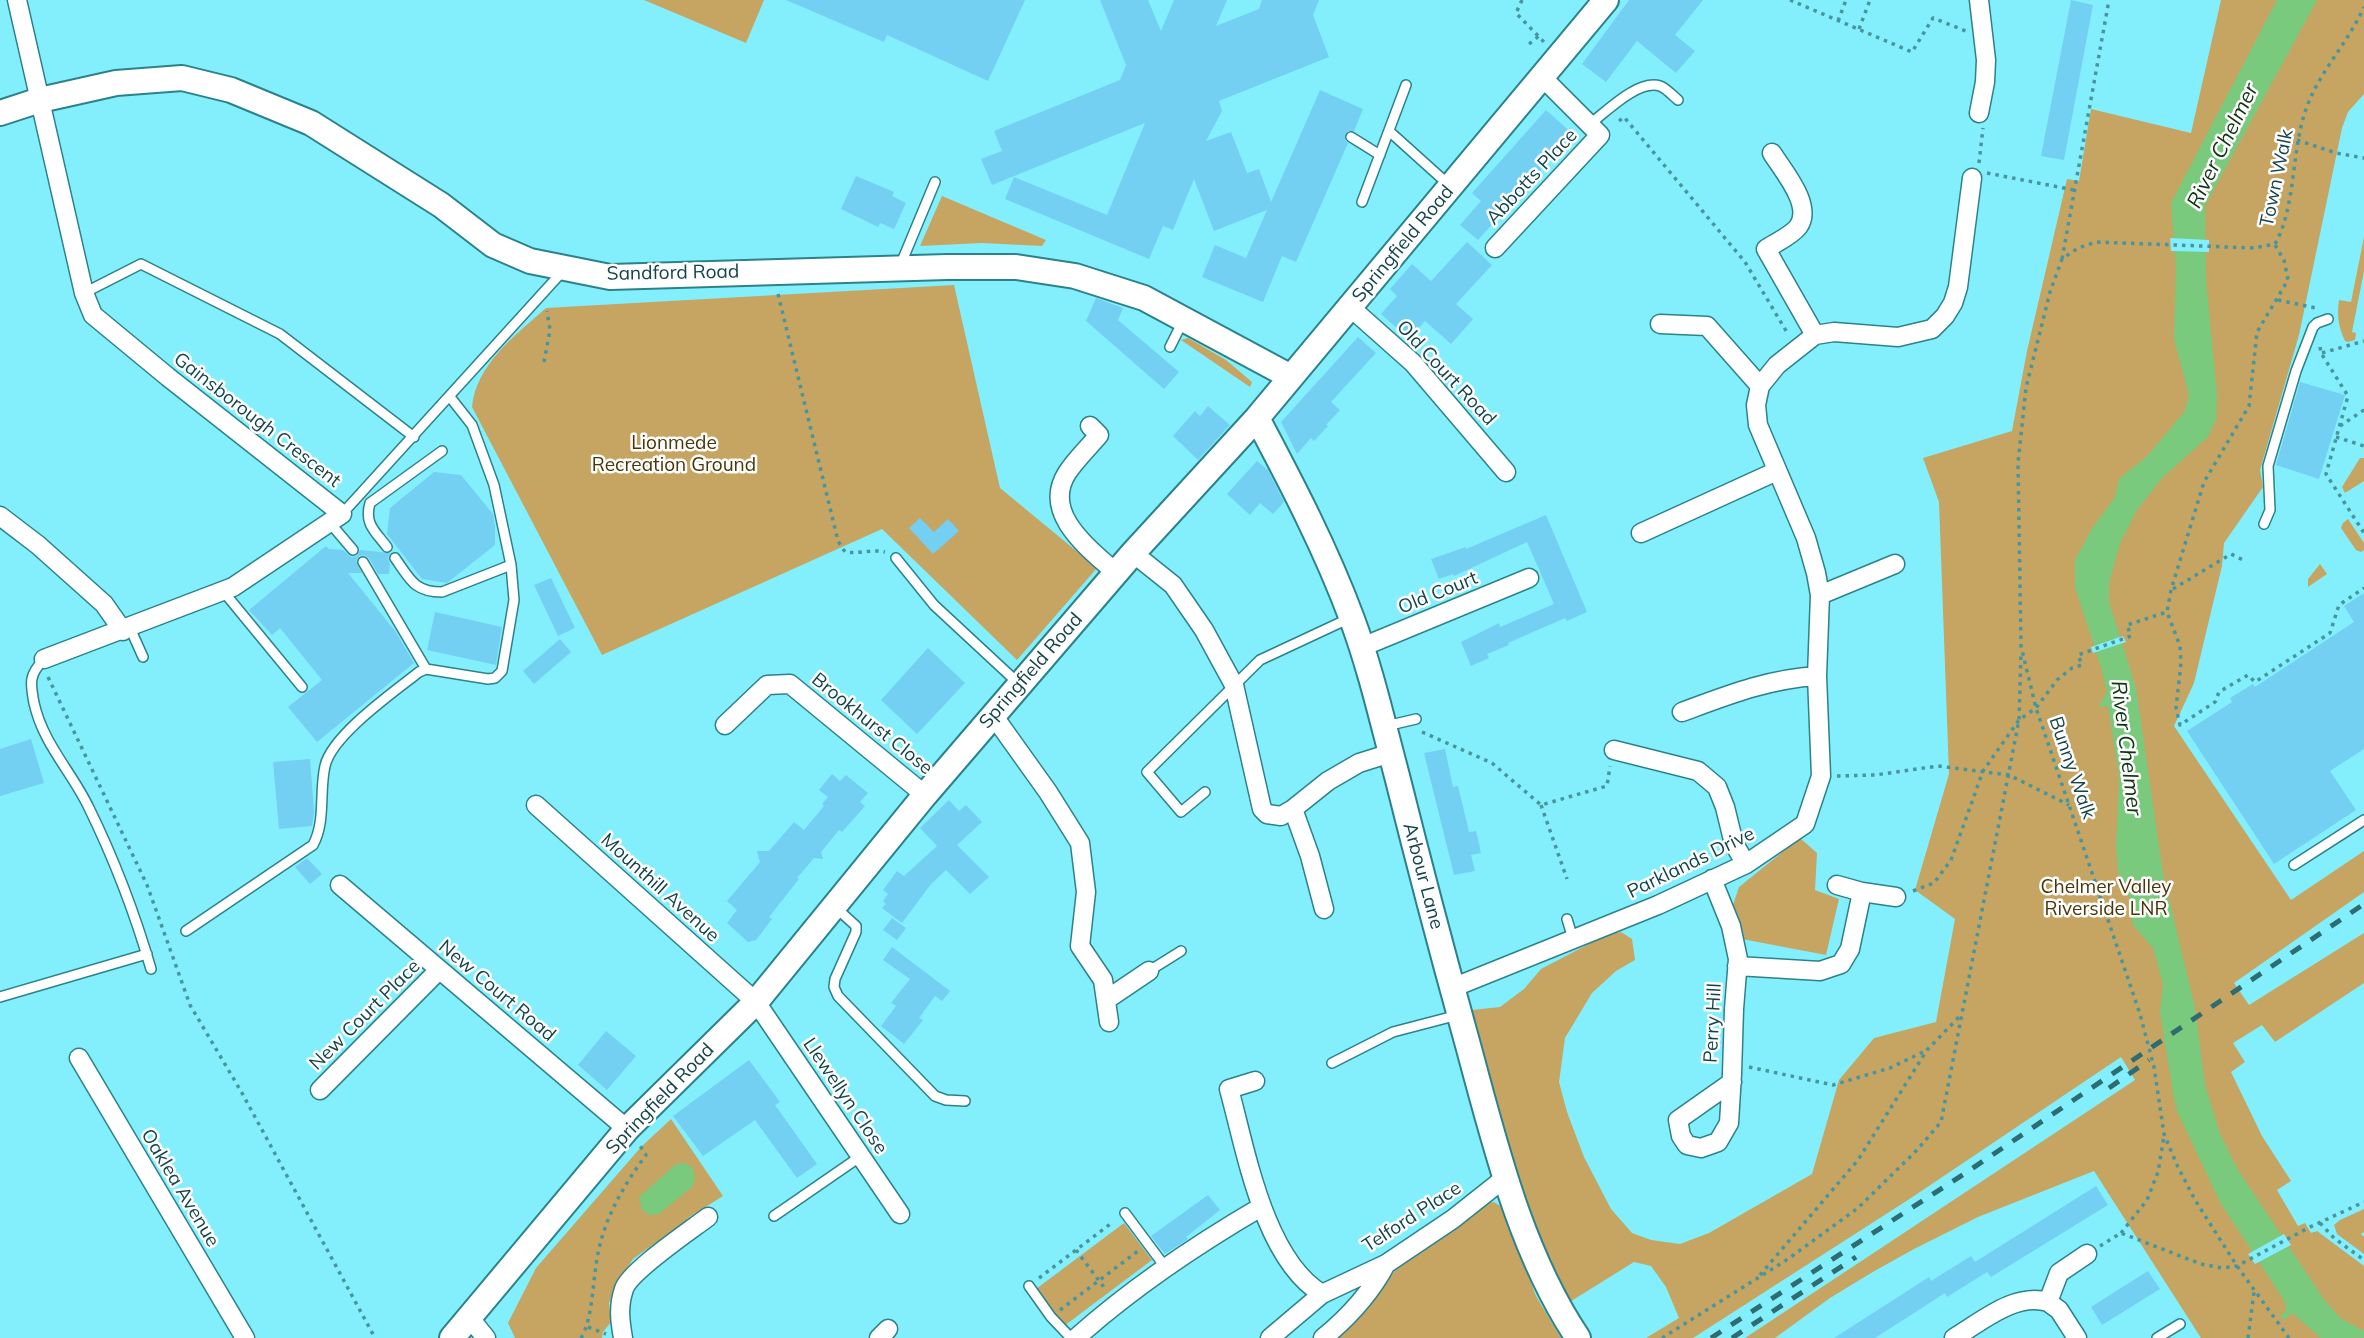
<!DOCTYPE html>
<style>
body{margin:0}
canvas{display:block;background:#83effc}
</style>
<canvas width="2364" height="1338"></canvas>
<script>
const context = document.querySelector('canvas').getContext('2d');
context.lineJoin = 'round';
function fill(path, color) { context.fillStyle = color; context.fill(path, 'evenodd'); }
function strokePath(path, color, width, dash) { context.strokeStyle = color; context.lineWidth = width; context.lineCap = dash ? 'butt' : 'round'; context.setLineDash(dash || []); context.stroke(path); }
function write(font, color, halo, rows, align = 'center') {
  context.font = font + ' Mulish,sans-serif'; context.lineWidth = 5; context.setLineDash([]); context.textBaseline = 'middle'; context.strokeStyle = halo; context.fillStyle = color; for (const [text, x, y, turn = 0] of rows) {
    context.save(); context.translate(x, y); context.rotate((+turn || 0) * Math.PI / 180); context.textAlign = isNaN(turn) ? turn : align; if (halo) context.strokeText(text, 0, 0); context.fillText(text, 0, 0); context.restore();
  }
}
const green = new Path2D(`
 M644 0H764L746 43Z
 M2221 0H2364V94L2348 112 2342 128 2299 335 2260 470 2263 487 2224 543 2222 566 2194 683 2174 726 2291 900 2364 851V892L2234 983 2249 1005 2364 933V983L2275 1042 2262 1025 2233 1043 2245 1062 2231 1072 2262 1136 2291 1181 2277 1190 2298 1226 2305 1223 2311 1233 2317 1231 2364 1266V1338H2201L2094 1171 1978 1217 1914 1249 1871 1273 1830 1298 1775 1338H1745L2135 1080 2121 1057 1911 1198 1693 1338H1646L1679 1318 1666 1287 1651 1266 1634 1262 1568 1303 1560 1291 1518 1178 1490 1085 1472 1010 1500 1007 1524 989 1541 969 1604 936 1621 932 1632 939 1635 960 1616 971 1592 993 1565 1038 1559 1082 1567 1112 1584 1157 1611 1209 1632 1233 1651 1240 1680 1244 1709 1233 1812 1174 1839 1080 1874 1038 1936 1022 1955 919 1915 890 1949 774 1939 502 1923 458 2012 431 2027 351 2067 179 2079 181 2091 109 2191 133Z
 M942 196 1046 240 1042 246 982 243 920 246Z
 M2364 237V271L2352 332 2356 333 2355 340 2348 342 2345 341C2338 326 2337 315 2339 300L2351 302Z
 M954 285 1000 488 1097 568 1017 660 882 529 602 655 472 407C476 364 516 335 546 308Z
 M1188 338 1226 360 1252 382 1250 387 1181 340Z
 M2360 458H2364V481L2345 493 2342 487Z
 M2348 519 2364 543V550L2361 552 2356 550 2341 528 2343 523Z
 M2320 564 2327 574 2308 587V579Z
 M1800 838 1817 853 1815 890 1839 899 1826 955 1742 939 1733 905 1739 887Z
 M671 1119 723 1196 688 1218 680 1230 670 1239 658 1241 633 1259 617 1284 609 1303 611 1322 603 1332 602 1338H515L508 1323 536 1268 641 1147Z
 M1494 1202 1500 1206 1505 1215 1536 1296 1561 1338H1338L1336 1335 1370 1305 1399 1265 1461 1224 1488 1203Z
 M2364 1209V1232L2361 1234 2364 1237V1254L2337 1234 2334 1225 2340 1220Z
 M1124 1223 1152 1260 1064 1326 1036 1289Z`);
const water = new Path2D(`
 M2277 0H2317L2205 206 2206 281 2217 394 2216 420 2207 438 2162 478 2137 510 2120 543 2109 583V602L2136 688 2163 874 2195 1008 2205 1085 2220 1134 2238 1170 2323 1298 2340 1318 2364 1331V1338H2321L2292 1313 2284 1320 2280 1316 2286 1311 2285 1302 2220 1202 2178 1113 2174 1099 2160 1012 2163 984 2153 948 2133 925 2128 890 2118 872 2116 847 2119 776 2108 706 2098 707 2107 692 2101 667 2075 587V560L2091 530 2115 497 2119 479 2146 457 2185 411 2189 395 2174 339 2176 268 2171 203Z
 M684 1163 692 1167 695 1178 692 1187 659 1214 650 1215 642 1210 639 1197 676 1164Z`);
const pier = new Path2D(`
 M2170 238 2209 240V252L2171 251Z
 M2123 636 2126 642 2093 653 2091 647Z
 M2284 1234 2291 1245 2255 1264 2248 1254Z`);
const building = new Path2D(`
 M786 0H1025L988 81 887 35 884 42Z
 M1100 0H1148L1161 31 1174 0H1227L1216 26 1259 9 1262 0H1319L1313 15 1329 57 1219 101 1222 111 1206 141 1231 132 1247 173 1259 169 1271 202 1320 90 1363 109 1354 131H1348L1345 134V140L1348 143 1296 262 1282 256 1263 302 1202 277 1215 245 1246 258 1267 210 1214 231 1194 179 1173 230 1163 226 1149 259 1005 199 1014 177 1107 215 1145 123 992 185 981 159 1002 151 994 131 1120 80 1126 65Z
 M1629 0H1703L1675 35 1695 51 1676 73 1637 41 1606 82 1582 64Z
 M2071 0 2093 5 2064 160 2041 156Z
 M1546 110 1573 134 1478 240 1460 225 1481 201 1472 193Z
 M856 176 894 192 892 196 906 203 894 229 880 223 878 227 841 209Z
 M1467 242 1492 265 1456 304 1473 319 1451 344 1425 321 1409 339 1381 314 1397 296 1390 289 1412 264 1431 281Z
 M1096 298 1123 308 1118 320 1179 372 1164 389 1086 321Z
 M1358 337 1376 353 1331 402 1340 410 1326 425 1328 426 1314 441 1311 438 1297 454 1281 422Z
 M2300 382 2345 395 2319 479 2276 465Z
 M1208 406 1230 425 1198 460 1173 436 1195 411 1200 416Z
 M1257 461 1268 470 1284 502 1273 514 1260 503 1250 515 1227 494Z
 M434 472 461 475 493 514 495 526V545L447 583 422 579 387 534 390 508Z
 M1546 515 1587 612 1567 621 1565 618 1508 643 1509 645 1487 654 1489 658 1471 666 1461 642 1499 623 1500 627 1554 604 1527 542 1454 576 1453 574 1439 579 1431 559 1466 547V549Z
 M920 518 934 532 948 519 959 531 933 554 909 528Z
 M326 546 329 549 343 550 351 557 357 556 360 550 390 553 388 558 390 564 389 574H378L369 558 364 555 359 556 356 561 362 573H348L396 632 414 663 317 742 288 707 322 680 280 628 272 635 249 610Z
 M551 578 575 628 558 636 534 585Z
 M2364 593V749L2330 771 2356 810 2274 864 2187 731 2232 702 2230 698 2253 684 2255 687 2354 622 2344 606Z
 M435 612 502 627 496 665 427 650Z
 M560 639 571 652 534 684 523 671Z
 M928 648 965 683 917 734 881 700Z
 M31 739 44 783 0 796V749Z
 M1445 749 1453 787 1458 786 1469 832 1476 831 1481 853 1471 855 1475 871 1454 875 1424 753Z
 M310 759 314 812 312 826 279 829 273 762Z
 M832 774 840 781 846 775 868 793 860 802 865 806 842 832 839 830 821 852 823 859 814 858 797 878 799 879 769 917 772 919 756 940 748 942 727 923 737 910 727 901 760 862 757 851H769L794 822 804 830 824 806 822 804 828 797 819 790Z
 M949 800 959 811 966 805 982 822 957 845 989 877 970 894 946 870 931 884 902 923 882 908 886 904 883 901 888 894 883 890 897 871 904 876 937 846 920 828Z
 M307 858 322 874 310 884 295 867Z
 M892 918 906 928 897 940 883 930Z
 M892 947 950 991 942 1001 935 996 919 1018 923 1020 904 1044 881 1026 896 1006 891 1003 910 979 883 960Z
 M606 1031 636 1056 607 1090 578 1065Z
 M749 1060 780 1102 775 1105 817 1164 797 1178 755 1120 703 1156 673 1116Z
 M2096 1186 2108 1205 1991 1277 1987 1272 1947 1297 1945 1293 1875 1338H1834L1929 1277 1931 1281 1971 1256 1975 1262Z
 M1208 1195 1220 1210 1186 1237 1188 1239 1165 1254 1151 1236Z
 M2148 1271 2160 1289 2102 1325 2091 1307Z`);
const path = new Path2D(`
 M1522 0 1516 13 1544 42
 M1790 0 1912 52 1933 18 1966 31
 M1838 21 1846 0
 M1859 29 1870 0
 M1529 44 1539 36
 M1619 121 1624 117 1745 262 1788 334
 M2297 140 2336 153 2364 158
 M1979 163 1983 128
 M1987 173 2074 190
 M2275 245 2284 260 2288 280 2257 332 2249 406 2204 482 2171 590 2167 612 2180 646 2181 663 2176 708 2180 725 2215 702 2219 692 2248 675 2255 682 2330 633 2339 605 2364 588
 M2062 259 2109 0
 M778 294 838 541 845 552C860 554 871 549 885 552
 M2278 300 2316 308
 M2320 347 2321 353 2348 396 2326 474 2364 533
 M2322 353 2364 341
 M544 362 550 330 547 311
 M2340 426 2364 410
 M2336 437 2364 446
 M2173 589 2231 554 2243 560
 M48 677 147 885 190 1005 242 1093 375 1338
 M1422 732 1492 763 1541 805 1607 786 1610 766
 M1837 776 1875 775 1938 766 2009 775 2069 805
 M1541 805 1567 879
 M1913 891 1934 883 1951 860 1983 771 2019 720 2036 708 2057 680 2072 668 2082 665 2078 655 2131 636 2127 625 2167 612
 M1749 1067 1833 1085 1890 1068 1925 1051
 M2320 1223 2334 1238 2364 1260
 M2121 1233 2147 1200 2158 1172 2164 1136
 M2100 1246 2121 1233 2201 1264 2222 1268 2237 1266 2308 1228 2364 1202
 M1076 1250 1106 1290
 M1760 1275 1858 1160 1927 1050 1960 1016
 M1039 1278 1113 1222
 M1060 1310 1138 1251
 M588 1327 606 1334
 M581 1338C593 1319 593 1277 598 1253 606 1215 624 1185 646 1155L639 1144
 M1662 1338 1788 1259 1858 1208 1917 1150 1941 1122 2019 720 2021 653
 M2248 1338 2254 1292
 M2289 1338 2237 1266 2195 1200 2177 1165 2164 1134 2154 1067 2140 1014 2036 708 2021 646 2018 463 2026 388 2050 292 2062 259 2078 248 2096 242 2254 248 2275 244C2296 207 2291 152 2306 109 2319 72 2348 43 2364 7`);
const lane = new Path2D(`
 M1590 124C1606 112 1638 79 1660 86 1666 88 1673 96 1678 100
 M1389 131 1449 185
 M1351 137 1380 155
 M1362 202 1406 85
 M900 266 935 182
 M84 293 141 264 280 334 414 437
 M1170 347 1183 321
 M342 514 562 272
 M330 523 353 550
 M2264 524 2270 510 2268 466 2296 371 2313 327 2317 323 2328 319
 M387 547C375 531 364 524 370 503L442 451
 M395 558C410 579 414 592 442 592L511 565
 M896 558 934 605 1018 683
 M363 562 426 669
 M223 591 302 687
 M130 628 143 657
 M44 659C29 675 30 682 34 703 43 744 72 772 89 808 114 859 135 914 151 969
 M1386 726 1416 719
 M1205 792 1181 812 1147 772 1260 660 1350 618
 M2294 865 2364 820
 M834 906 856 926V932L835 979 834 987 838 996 935 1096 946 1100 965 1101
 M1567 919 1573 939
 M186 931 313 845C326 821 319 792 325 766 332 735 394 692 419 672L426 669 488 679 495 678 502 671 514 600 511 565 494 485 472 425 450 397
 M1149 971 1181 951
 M0 997 147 954
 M1332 1063 1393 1032 1458 1015
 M1125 1213 1166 1268
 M774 1216 861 1156
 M1029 1286 1051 1317 1071 1338
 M2157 1338 2180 1324`);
const street = new Path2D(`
 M17 0 84 293 93 315 168 377 342 514 233 587 44 659
 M1979 0 1986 60 1985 82 1979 113
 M1772 153C1783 171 1814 206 1798 227 1791 236 1775 243 1766 249L1815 335
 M1495 248 1600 135 1541 76
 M1350 307 1413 363 1506 472
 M1660 324 1707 326 1760 386
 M1090 426 1099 435C1089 447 1076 459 1067 473 1041 514 1090 549 1116 573
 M0 516 38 545 104 604 123 631
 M1641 533 1777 471
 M1133 553 1173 585 1204 630 1234 685 1262 809 1267 814 1281 816 1293 809 1328 781 1359 763 1391 753
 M1820 595 1895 564
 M1362 647 1529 578
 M1682 712C1728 695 1768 679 1817 676
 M993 715 1048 792 1080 843 1086 892 1080 946 1103 980 1109 1022
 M725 725 767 685 790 684 925 795
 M1614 750 1698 771 1717 787 1725 807 1734 844 1746 864
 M536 805 756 1002 900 1214
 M1293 809 1310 856 1324 909
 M1712 879 1731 926 1738 959 1734 1009 1732 1074 1729 1123 1718 1142 1701 1148 1687 1145 1681 1136 1678 1120 1732 1082
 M340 885 627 1129
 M1837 885 1862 892 1896 897
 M1737 966 1820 971 1841 964 1850 949 1862 892
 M1452 988 1658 905 1746 864 1805 824 1821 776 1817 676 1820 595 1816 573 1806 538 1758 425 1756 405 1760 386 1777 365 1815 335 1834 332 1898 337 1932 329 1945 316 1953 303 1958 287 1972 178
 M1106 1000 1149 971
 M79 1058 245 1338
 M1255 1081 1229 1089C1246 1151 1264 1259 1322 1294L1386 1264 1453 1219 1506 1177
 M320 1090 439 970
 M2048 1302 2059 1310 2077 1338
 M469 1317 486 1338
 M623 1338C620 1321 618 1306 624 1289 630 1271 691 1230 708 1217
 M879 1338 888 1329
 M1076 1338C1133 1287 1196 1245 1261 1207
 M1270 1338 1322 1294
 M1323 1338C1349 1317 1370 1294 1386 1264
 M1954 1338C1981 1322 2015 1292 2048 1302L2059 1273 2087 1254`);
const secondary = new Path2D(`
 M0 113 40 100 116 83 182 78 231 90 311 123 441 205 493 245 530 261 610 277 947 267H1016L1075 276 1144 298 1291 377
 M1257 418C1292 484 1326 549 1352 619 1371 670 1383 724 1397 776 1418 860 1440 944 1463 1027 1492 1131 1517 1247 1578 1338
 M452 1338 627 1129 756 1002 925 795 1133 553 1257 418 1606 0`);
const rail = new Path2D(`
 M2109 1088 2149 1060
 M1711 1338 1964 1174 2364 904
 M1732 1338 1856 1257`);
const streetNames = [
 ["Abbotts Place",1532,177,-47],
 ["Town Walk",2277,178,-78],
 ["Springfield Road",1403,244,-50],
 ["Sandford Road",673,273,-1],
 ["Old Court Road",1446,373,47],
 ["Gainsborough Crescent",257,420,38],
 ["Old Court",1438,593,-22],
 ["Springfield Road",1031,671,-49],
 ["Brookhurst Close",872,724,39],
 ["Bunny Walk",2072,768,71],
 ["Parklands Drive",1691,863,-26],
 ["Arbour Lane",1423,876,75],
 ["Mounthill Avenue",660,888,42],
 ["New Court Road",497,991,40],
 ["New Court Place",365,1015,-45],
 ["Perry Hill",1713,1023,-87],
 ["Llewellyn Close",845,1096,56],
 ["Springfield Road",660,1099,-46],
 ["Oaklea Avenue",180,1188,59],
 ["Telford Place",1412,1217,-33]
];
const parkNames = [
 ["Lionmede",674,443],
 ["Recreation Ground",674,465],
 ["Chelmer Valley",2106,887],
 ["Riverside LNR",2106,909]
];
const waterNames = [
 ["River Chelmer",2223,146,-64],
 ["River Chelmer",2126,748,83]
];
fill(green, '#c5a561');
fill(water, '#79ca7d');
fill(pier, '#83effc');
fill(building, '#73d0f3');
strokePath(lane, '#2c828b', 12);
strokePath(street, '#2c828b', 21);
strokePath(secondary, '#2c828b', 28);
strokePath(path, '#49959e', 3.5, [3.5, 5]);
strokePath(lane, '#fff', 9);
strokePath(street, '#fff', 18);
strokePath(secondary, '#fff', 24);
strokePath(rail, '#2e6c72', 5, [12, 12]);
write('19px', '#144449', '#fdfdfd', streetNames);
write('19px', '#4a3708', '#fdfdfd', parkNames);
write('italic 21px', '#123314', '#fdfdfd', waterNames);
</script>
